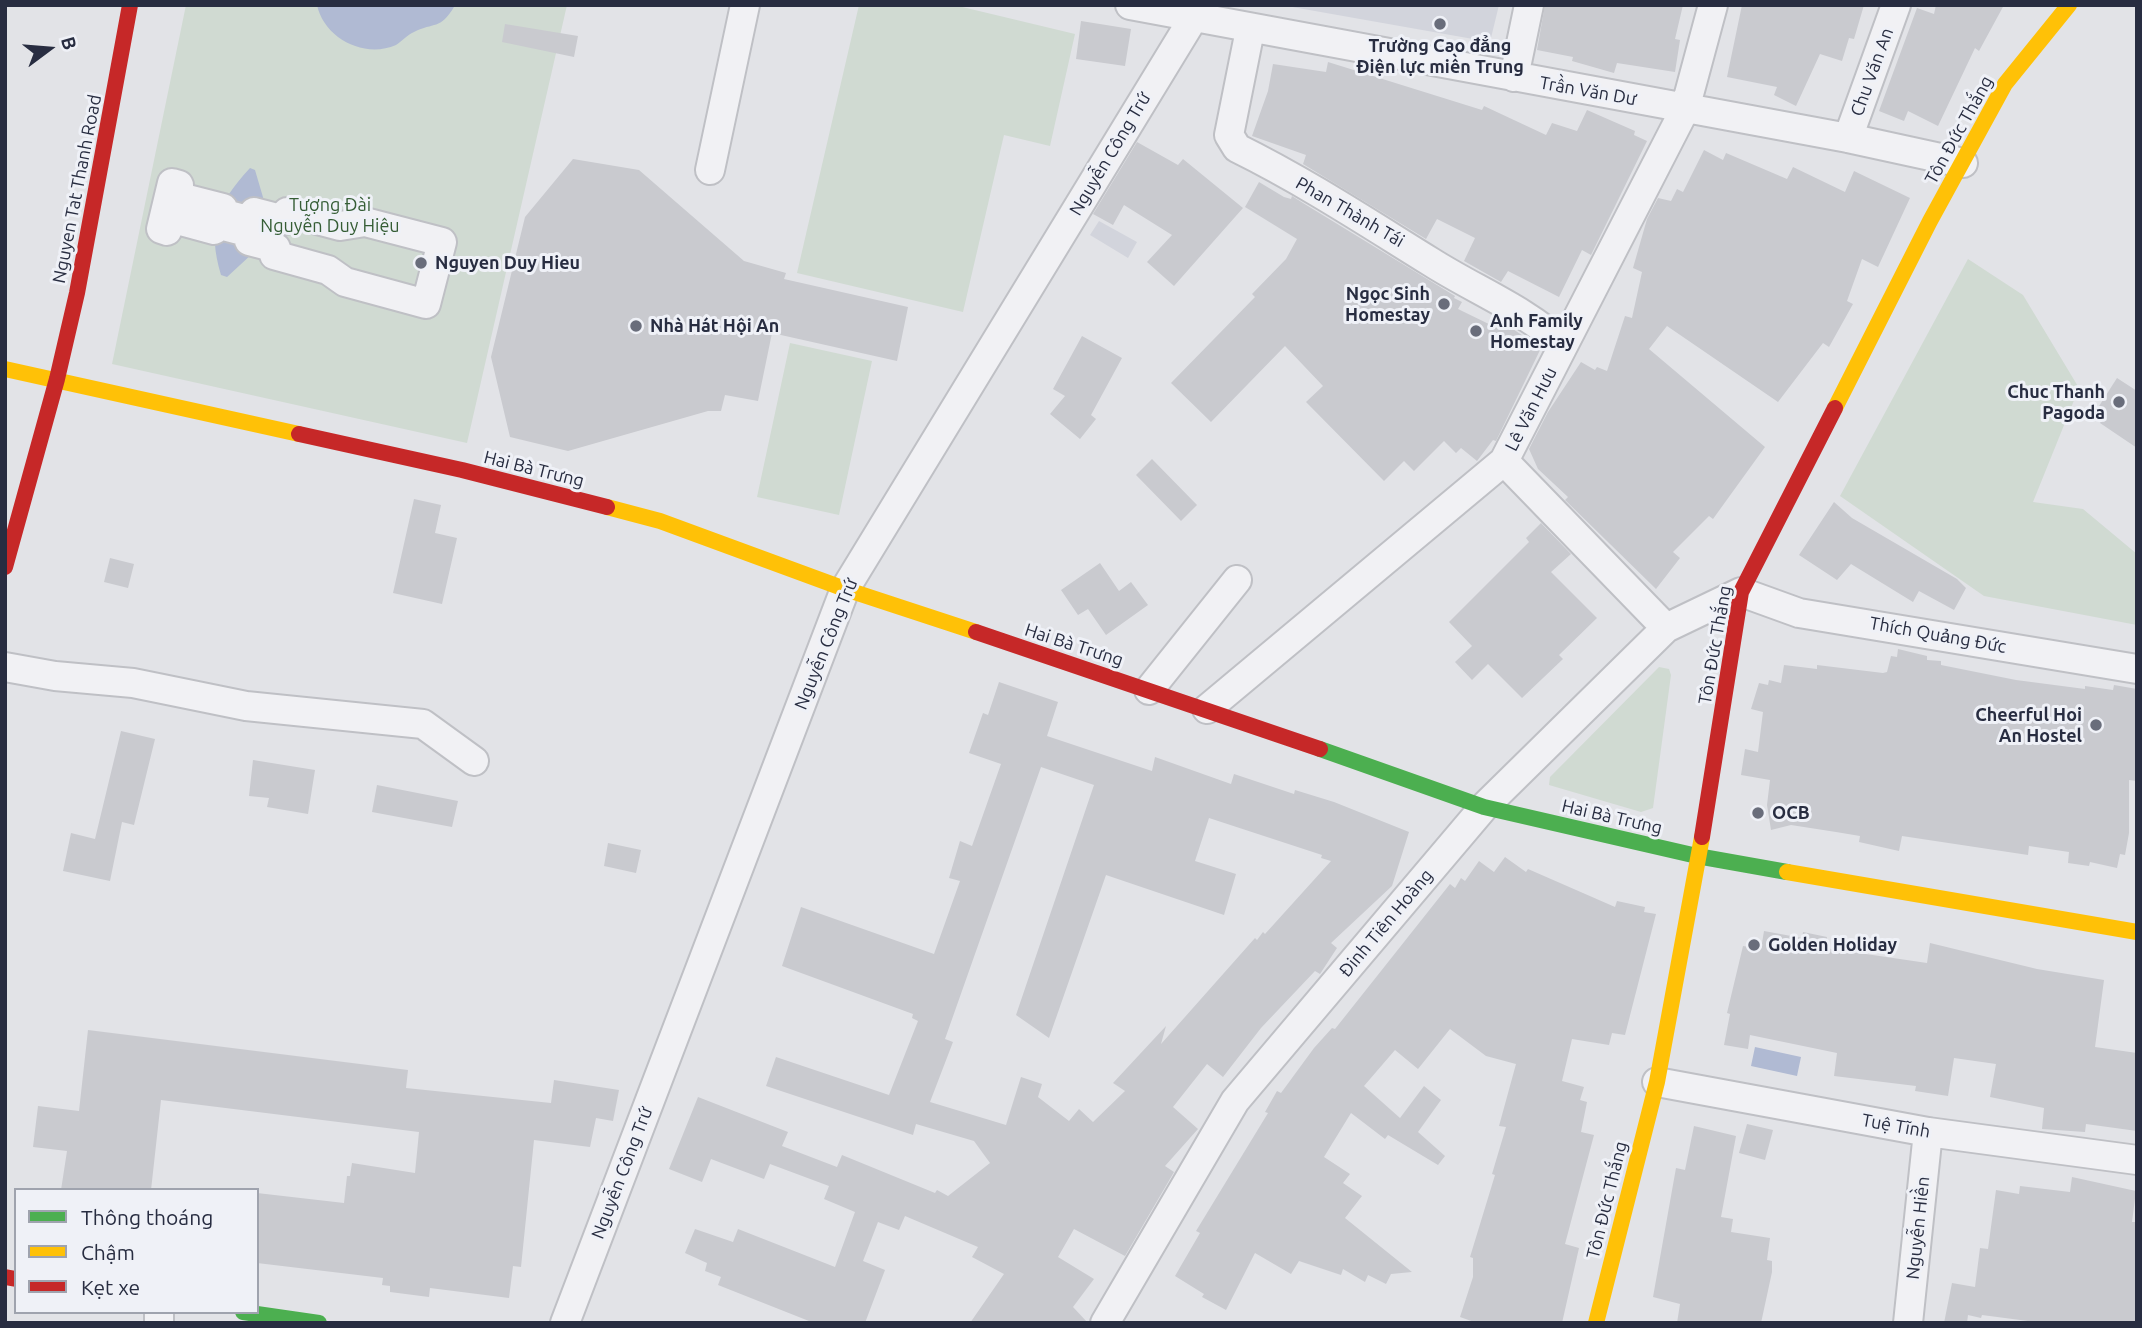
<!DOCTYPE html>
<meta charset="utf-8">
<style>
body{margin:0}
#map{position:relative;width:2142px;height:1328px;overflow:hidden;background:#e2e3e7;font-family:Ubuntu,sans-serif}
canvas{display:block}
.frame{position:absolute;inset:0;border:7px solid #282d41;pointer-events:none}
.legend{position:absolute;left:14px;top:1188px;width:245px;height:126px;box-sizing:border-box;background:#eff1f7;border:2px solid #9fa3ae;margin:0;padding:9px 12px;list-style:none;font-size:21px;color:#282d41}
.legend li{display:flex;align-items:center;gap:14px;height:35px}
.legend b{width:35px;border:2px solid #9fa3ae}
.north{position:absolute;left:14px;top:14px;width:70px;height:70px;-webkit-text-stroke:5px #eff1f7;paint-order:stroke;rotate:74deg;font-size:19px;font-weight:700;line-height:28px;text-align:center;color:#282d41}
.north::after{content:'';display:block;margin:auto;width:24px;height:32px;background:#282d41;clip-path:polygon(50% 0,100% 100%,50% 72%,0 100%)}
</style>
<div id="map">
<canvas width="2142" height="1328"></canvas>
<div class="frame"></div>
<ul class="legend">
<li><b style="height:9px;background:#4caf50"></b>Thông thoáng</li>
<li><b style="height:9px;background:#ffc107"></b>Chậm</li>
<li><b style="height:9px;background:#c62828"></b>Kẹt xe</li>
</ul>
<div class="north">B</div>
</div>
<script>
const context = document.querySelector('canvas').getContext('2d');
context.lineJoin = 'round';
function fill(path, color) { context.fillStyle = color; context.fill(path, 'evenodd'); }
function strokePath(path, color, width, dash) { context.strokeStyle = color; context.lineWidth = width; context.lineCap = dash ? 'butt' : 'round'; context.setLineDash(dash || []); context.stroke(path); }
function write(font, color, halo, rows, align = 'center') {
  context.font = font + ' Ubuntu,sans-serif'; context.lineWidth = 6; context.setLineDash([]); context.textBaseline = 'middle'; context.strokeStyle = halo; context.fillStyle = color; for (const [text, x, y, turn = 0] of rows) {
    context.save(); context.translate(x, y); context.rotate((+turn || 0) * Math.PI / 180); context.textAlign = isNaN(turn) ? turn : align; if (halo) context.strokeText(text, 0, 0); context.fillText(text, 0, 0); context.restore();
  }
}
const built = new Path2D(`
 M1281 5H1499L1490 42Z
 M1099 221 1137 242 1128 258 1090 235Z`);
const green = new Path2D(`
 M186 5H567L467 443 112 364Z
 M859 5H954L1075 34 1050 146 1004 135 963 312 797 273Z
 M1968 259 2023 295 2079 388 2033 502 2083 509 2137 554V625L1984 596 1840 496Z
 M790 343 872 361 839 515 757 497Z
 M1659 667 1669 669 1671 675 1653 808 1641 812 1549 785 1550 777Z`);
const water = new Path2D(`
 M317 5H454V7C440 30 434 22 414 32 407 35 402 41 396 45 364 59 324 38 317 5Z
 M250 168 255 170 265 204 253 253 227 277 221 275C207 227 217 204 250 168Z
 M1755 1047 1801 1057 1797 1076 1751 1066Z`);
const building = new Path2D(`
 M1545 5H1683L1675 39 1680 40 1675 72 1617 63 1614 73 1572 61 1573 57 1537 50Z
 M1742 5H1864L1854 39 1849 38 1842 61 1820 54 1796 106 1774 95 1777 87 1727 77Z
 M1936 5H2004L1979 51 1975 48 1938 126 1908 111 1904 121 1879 111 1917 8 1934 14Z
 M1081 21 1131 29 1125 66 1076 59Z
 M505 24 578 36 574 57 502 42Z
 M1328 62 1482 110 1484 106 1546 135 1552 123 1577 131 1587 110 1635 131 1634 135 1647 141 1591 255 1582 250 1559 297 1508 271 1501 282 1464 261 1475 238 1437 219 1426 239 1303 164 1306 155 1252 136 1268 91 1273 64 1326 72Z
 M1137 142 1178 165 1183 159 1243 208 1174 286 1147 262 1172 235 1124 205 1113 225 1093 214Z
 M1704 150 1723 160 1726 153 1787 179 1793 167 1845 192 1854 171 1910 198 1878 267 1862 259 1847 301 1853 304 1829 347 1823 343 1778 402 1667 326 1649 349 1765 447 1713 519 1709 516 1673 552 1680 558 1656 589 1565 500 1568 497 1538 469 1529 449 1548 412 1581 362 1595 370 1597 367 1607 371 1625 316 1632 318 1642 272 1633 268 1647 219 1658 198 1671 201 1677 189 1683 192Z
 M573 159 639 170 744 261 786 273 784 279 908 307 897 361 772 333 758 401 725 395 721 411H708L568 451 510 437 491 357 525 217Z
 M1259 182 1284 197 1291 199 1292 196 1303 203 1455 296 1454 298 1462 302 1458 309 1497 328 1501 321 1541 348 1496 441 1493 440 1477 461 1461 448 1456 453 1444 441 1414 471 1404 461 1384 481 1306 402 1323 386 1285 346 1211 422 1171 383 1255 297 1252 294 1286 259 1297 239 1245 207Z
 M1082 336 1122 358 1091 415 1096 419 1080 439 1050 414 1065 396 1053 389Z
 M2117 378 2137 391V448L2100 423 2102 420 2094 414Z
 M1152 459 1197 505 1181 521 1136 475Z
 M414 499 441 505 435 533 457 538 442 604 393 593Z
 M1834 502 1852 518 1957 579 1966 588 1954 610 1919 591 1913 602 1851 564 1837 580 1799 555Z
 M1541 523 1571 554 1551 572 1597 618 1559 655 1563 659 1522 698 1488 664 1472 680 1455 662 1472 646 1449 622 1529 542 1526 538Z
 M110 558 134 564 128 588 104 582Z
 M1100 563 1119 591 1131 582 1148 605 1106 635 1088 609 1078 615 1061 590Z
 M1898 649 1927 656V660L1941 661V665L2016 680 2085 689V686L2113 690 2114 685 2137 689V781L2129 780V833L2125 855 2120 854 2117 868 2090 862 2089 866 2068 863 2069 852 2029 846 2028 855 1902 836 1899 851 1859 842 1860 836 1836 832 1791 825 1771 830 1767 805 1770 780 1741 775 1745 749 1758 752 1763 712 1751 709 1759 683 1768 685 1769 680 1781 683 1784 665 1817 669V665L1883 673 1887 672 1891 656 1897 657Z
 M999 682 1058 702 1047 736 1152 771 1155 757 1231 784 1234 774 1294 794 1295 790 1334 802 1409 832 1392 886 1331 943 1337 948 1320 974 1315 971 1261 1028 1223 1077 1207 1064 1173 1107 1198 1129 1165 1166 1174 1172 1125 1256 1074 1229 1058 1257 1094 1279 1073 1307 1088 1323H970L1004 1274 972 1257 978 1247 905 1216 899 1230 878 1222 863 1261 885 1270 865 1323H814L718 1285 721 1277 705 1271 707 1263 685 1253 695 1229 733 1242 738 1229 835 1267 855 1212 824 1199 829 1186 770 1164 764 1179 711 1159 702 1182 669 1169 698 1097 788 1132 782 1146 837 1167 842 1155 935 1193 937 1190 948 1196 990 1163 974 1141 916 1124 913 1135 766 1086 776 1057 889 1095 918 1021 912 1018 913 1014 782 966 801 907 934 954 960 881 949 878 960 841 972 846 1001 764 969 753 983 713 988 715ZM1041 767 1094 785 1016 1015 1049 1038 1106 875 1224 915 1236 874 1195 861 1209 818 1322 855 1321 858 1331 861 1265 934 1263 932 1257 940 1255 938 1161 1044 1166 1026 1113 1083 1125 1091 1093 1122 1079 1109 1069 1121 1038 1097 1042 1084 1021 1077 1006 1125 930 1102 953 1042 945 1039Z
 M121 731 155 739 134 825 122 822 110 881 63 871 71 833 95 839Z
 M253 760 315 770 308 814 267 807 269 798 249 796Z
 M377 785 458 801 452 827 372 812Z
 M608 843 641 850 636 873 604 866Z
 M1505 857 1526 872 1528 869 1615 907 1617 901 1645 907 1644 912 1656 914 1625 1035 1612 1033 1609 1045 1572 1039 1562 1081 1584 1087 1580 1100 1587 1102 1581 1132 1594 1135 1565 1244 1579 1248 1562 1323H1477L1460 1317 1473 1277V1258L1470 1257 1495 1175 1492 1174 1506 1127 1499 1126 1516 1064 1486 1056 1450 1029 1418 1069 1395 1050 1364 1086 1400 1118 1424 1086 1441 1100 1418 1132 1445 1156 1438 1165 1388 1135 1385 1139 1351 1113 1324 1157 1350 1174 1343 1183 1362 1196 1345 1218 1412 1272 1391 1274 1386 1284 1368 1275 1365 1282 1343 1269 1341 1275 1299 1261 1291 1274 1255 1253 1226 1310 1202 1297 1204 1294 1175 1276 1200 1233 1196 1231 1268 1113 1265 1112 1277 1091 1281 1093 1314 1048 1332 1028 1335 1029 1450 884 1455 888 1461 878 1465 881 1479 861 1494 872Z
 M1764 931 1802 938 1803 932 1827 937 1825 948 1927 963 1930 943 2037 969 2104 980 2095 1047 2137 1053V1131L2086 1124 2085 1132 2042 1129 2044 1108 1990 1097 1996 1064 1954 1058 1948 1096 1915 1091 1916 1086 1834 1076 1837 1053 1750 1035 1748 1049 1724 1045 1730 1014 1727 1013 1743 946 1761 949Z
 M88 1030 408 1070 406 1088 551 1103 554 1080 619 1090 613 1121 596 1118 590 1147 534 1140 521 1267 513 1266 509 1298 430 1288 429 1297 390 1292V1286L382 1285 383 1278 257 1263V1193L344 1203 347 1176H350L352 1163 415 1173 419 1132 161 1100 151 1190H61L67 1151 33 1147 38 1106 79 1111Z
 M1747 1124 1773 1130 1765 1160 1739 1153Z
 M1694 1126 1736 1136 1721 1217 1733 1219 1731 1232 1770 1238 1767 1260 1772 1261V1272L1761 1323H1677L1680 1304 1653 1297 1676 1168 1685 1170Z
 M2072 1177 2136 1191 2132 1222H2137V1323H2043L1982 1315 1981 1318 1968 1315 1967 1323H1944L1952 1283 1975 1287 1980 1248 1988 1249 1996 1190 2019 1194 2020 1186 2070 1192Z`);
const street = new Path2D(`
 M1130 5 1848 138 1963 163
 M1250 30 1229 135 1237 148C1304 181 1368 223 1431 262 1475 290 1526 310 1563 345
 M1514 77 1529 5
 M1848 138 1896 5
 M710 170 745 5
 M172 183 179 185 176 196 223 208 221 213 252 221 254 212 285 220 287 212 340 226 365 222 442 242 426 304 345 282 328 270 274 255 276 248 249 241 250 233 216 224 214 230 170 218 167 231 161 229Z
 M1504 461 1666 628
 M5 667 55 676 133 683 246 706 423 724 474 761
 M1149 690 1237 580
 M1207 709 1504 461 1685 109 1713 5
 M1657 1082 1928 1132 2137 1160
 M159 1323V1312
 M565 1323 845 589 1194 17
 M1105 1323 1235 1101 1484 807 1666 628 1741 592 1799 613 2137 669
 M1908 1323 1928 1132`);
const fast = new Path2D(`
 M1320 749 1484 807 1697 856 1787 872
 M243 1312 319 1323`);
const slow = new Path2D(`
 M5 369 299 434
 M1835 408 1930 221 2005 84 2069 5
 M607 507 660 521 845 589 976 632
 M1787 872 2137 932
 M1596 1323 1657 1082 1702 837`);
const jam = new Path2D(`
 M299 434 462 470 607 507
 M5 567 57 379 77 293 130 5
 M976 632 1320 749
 M1702 837 1741 592 1835 408
 M5 1277 16 1279`);
const markers = [
 [1440,24,7,"#696d7b"],
 [421,263,7,"#696d7b"],
 [1444,304,7,"#696d7b"],
 [636,326,7,"#696d7b"],
 [1476,331,7,"#696d7b"],
 [2119,402,7,"#696d7b"],
 [2096,725,7,"#696d7b"],
 [1758,813,7,"#696d7b"],
 [1754,945,7,"#696d7b"]
];
const poiNames = [
 ["Trường Cao đẳng",1440,46,"center"],
 ["Điện lực miền Trung",1440,67,"center"],
 ["Nguyen Duy Hieu",435,263],
 ["Ngọc Sinh",1430,294,"right"],
 ["Homestay",1430,315,"right"],
 ["Anh Family",1490,321],
 ["Homestay",1490,342],
 ["Nhà Hát Hội An",650,326],
 ["Chuc Thanh",2105,392,"right"],
 ["Pagoda",2105,413,"right"],
 ["Cheerful Hoi",2082,715,"right"],
 ["An Hostel",2082,736,"right"],
 ["OCB",1772,813],
 ["Golden Holiday",1768,945]
];
const streetNames = [
 ["Chu Văn An",1872,72,-70],
 ["Trần Văn Dư",1588,91,10],
 ["Tôn Đức Thắng",1959,130,-61],
 ["Nguyễn Công Trứ",1110,154,-59],
 ["Nguyen Tat Thanh Road",77,189,-79],
 ["Phan Thành Tái",1350,212,30],
 ["Lê Văn Hưu",1531,409,-63],
 ["Hai Bà Trưng",534,469,14],
 ["Thích Quảng Đức",1938,635,10],
 ["Nguyễn Công Trứ",826,644,-68],
 ["Hai Bà Trưng",1074,645,18],
 ["Tôn Đức Thắng",1715,645,-80],
 ["Hai Bà Trưng",1612,817,13],
 ["Đinh Tiên Hoàng",1386,923,-50],
 ["Tuệ Tĩnh",1896,1126,10],
 ["Nguyễn Công Trứ",622,1173,-69],
 ["Tôn Đức Thắng",1607,1200,-76],
 ["Nguyễn Hiền",1918,1228,-84]
];
const parkNames = [
 ["Tượng Đài",330,205],
 ["Nguyễn Duy Hiệu",330,226]
];
fill(built, '#d2d4dc');
fill(green, '#d0dad2');
fill(water, '#b0bad3');
fill(building, '#c9cacf');
strokePath(street, '#bfc0c5', 32);
strokePath(street, '#f1f1f4', 28);
strokePath(fast, '#4caf50', 16);
strokePath(slow, '#ffc107', 16);
strokePath(jam, '#c62828', 16);
for (const [x, y, r, color] of markers) { const dot = new Path2D(); dot.arc(x, y, r, 0, 2 * Math.PI); context.fillStyle = color; context.fill(dot); strokePath(dot, '#eff1f7', 2.5); }
write('bold 18px', '#282d41', '#eff1f7', poiNames, 'left');
write('18px', '#282d41', '#eff1f7', streetNames);
write('18px', '#355d35', '#eff1f7', parkNames);
</script>
